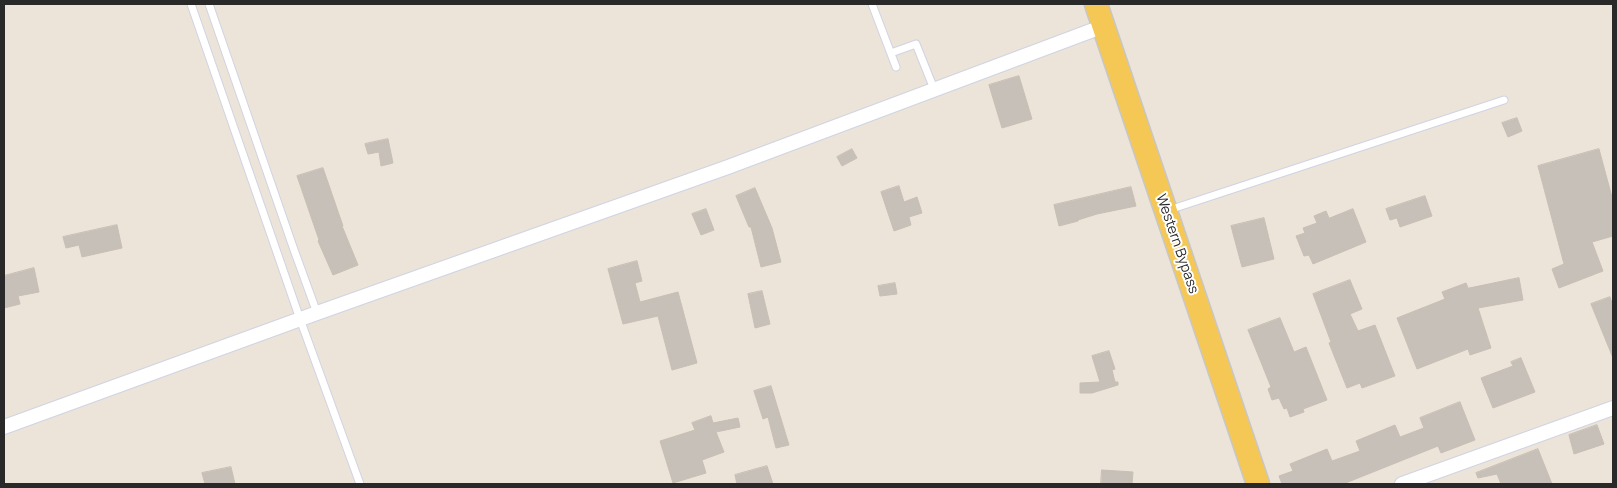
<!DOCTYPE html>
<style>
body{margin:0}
#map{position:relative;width:1617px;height:488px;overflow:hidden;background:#ece3d9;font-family:Manrope,sans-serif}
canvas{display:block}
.frame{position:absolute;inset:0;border:5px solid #292929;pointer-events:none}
</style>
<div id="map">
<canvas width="1617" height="488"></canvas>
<div class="frame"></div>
</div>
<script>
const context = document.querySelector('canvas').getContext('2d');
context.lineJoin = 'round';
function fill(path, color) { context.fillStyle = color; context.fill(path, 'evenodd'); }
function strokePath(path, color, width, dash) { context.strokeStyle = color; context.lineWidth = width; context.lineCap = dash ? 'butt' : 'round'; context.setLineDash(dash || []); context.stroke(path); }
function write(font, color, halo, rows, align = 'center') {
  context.font = font + ' Manrope,sans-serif'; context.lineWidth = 4; context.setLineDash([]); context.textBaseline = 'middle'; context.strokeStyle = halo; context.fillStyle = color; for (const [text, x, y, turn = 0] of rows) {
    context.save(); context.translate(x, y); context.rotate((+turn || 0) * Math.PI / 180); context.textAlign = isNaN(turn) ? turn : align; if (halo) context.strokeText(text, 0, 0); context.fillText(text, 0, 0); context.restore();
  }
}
const building = new Path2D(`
 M1019 76 1032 119 1002 128 989 85Z
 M1517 118 1522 131 1508 137 1502 123Z
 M388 139 393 163 381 166 379 152 368 154 365 144Z
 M852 149 857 158 842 166 837 157Z
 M1599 149 1613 201V236L1592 242 1603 271 1559 288 1552 269 1564 264 1538 166Z
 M323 168 343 226H342L358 265 333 275 318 241 319 240 297 176Z
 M899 186 904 202 917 197 922 213 909 217 911 225 894 231 881 192Z
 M1131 187 1136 206 1097 214 1078 220V221L1059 226 1054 205Z
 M755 188 772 228 781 262 761 267 751 227H749L736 196Z
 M1425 196 1432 216 1400 227 1397 218 1390 220 1386 209Z
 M706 209 714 230 701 235 692 214Z
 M1353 209 1366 242 1313 264 1309 255 1304 256 1296 236 1305 233 1303 228 1317 223 1314 216 1326 211 1329 218Z
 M1264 218 1274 259 1242 267 1231 226Z
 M117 225 122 248 82 257 79 245 66 248 63 237Z
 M637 261 642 281 635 283 640 302 678 292 697 363 672 370 658 316 623 324 608 269Z
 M34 268 39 292 18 296 20 304 4 308V276Z
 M1519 278 1523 300 1478 308 1491 348 1470 355 1468 349 1417 369 1397 318 1445 299 1442 292 1466 283 1468 288Z
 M1350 280 1362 309 1350 314 1358 331 1375 325 1395 376 1362 388 1360 383 1347 388 1329 343 1331 342 1313 294Z
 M895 283 897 294 880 296 878 286Z
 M762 291 770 324 755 328 748 294Z
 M1610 297 1613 306V358L1591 304Z
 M1280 318 1294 352 1306 347 1327 400 1303 409 1304 412 1290 417 1287 408 1284 409 1279 398 1272 400 1268 389 1271 387 1248 330Z
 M1109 351 1115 369 1112 370 1115 382H1118V385L1092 393H1080V383L1100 382 1092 356Z
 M1521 358 1535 392 1493 408 1481 378 1513 366 1511 362Z
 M771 386 789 445 776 448 768 417 763 419 754 391Z
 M1460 402 1475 440 1441 453 1438 446 1343 484H1282L1279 476 1293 471 1290 464 1327 449 1332 461 1360 451 1356 441 1395 425 1400 437 1424 428 1420 418Z
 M711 416 713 423 738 418 740 427 716 432 724 452 702 460 706 473 673 483 660 441 695 430 692 423Z
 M1597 425 1604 444 1574 454 1569 435Z
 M1538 449 1552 484H1501L1497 474 1478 478 1476 473Z
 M767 466 773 484H737L735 475Z
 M231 467 235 484H205L202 473Z
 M1102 470 1133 472 1132 484H1101Z`);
const service = new Path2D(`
 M191 4 300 319 360 484
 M209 4 293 247 317 313
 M872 4 896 67
 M891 53 916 44 934 89
 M1169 210 1504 100`);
const minor = new Path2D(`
 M4 427 317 313 728 167 1104 26
 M1402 484 1613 408`);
const primary = new Path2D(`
 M1096 4 1258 484`);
const streetNames = [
 ["Western Bypass",1177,244,71]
];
fill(building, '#c7c0b9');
strokePath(building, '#c7bfb3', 1);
strokePath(service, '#cfd4e2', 9);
strokePath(minor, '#cfd4e2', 16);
strokePath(primary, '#c7c7c7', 25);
strokePath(service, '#fff', 7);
strokePath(minor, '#fff', 14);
strokePath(primary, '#f5c755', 22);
write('14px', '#292929', '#fff', streetNames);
</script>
